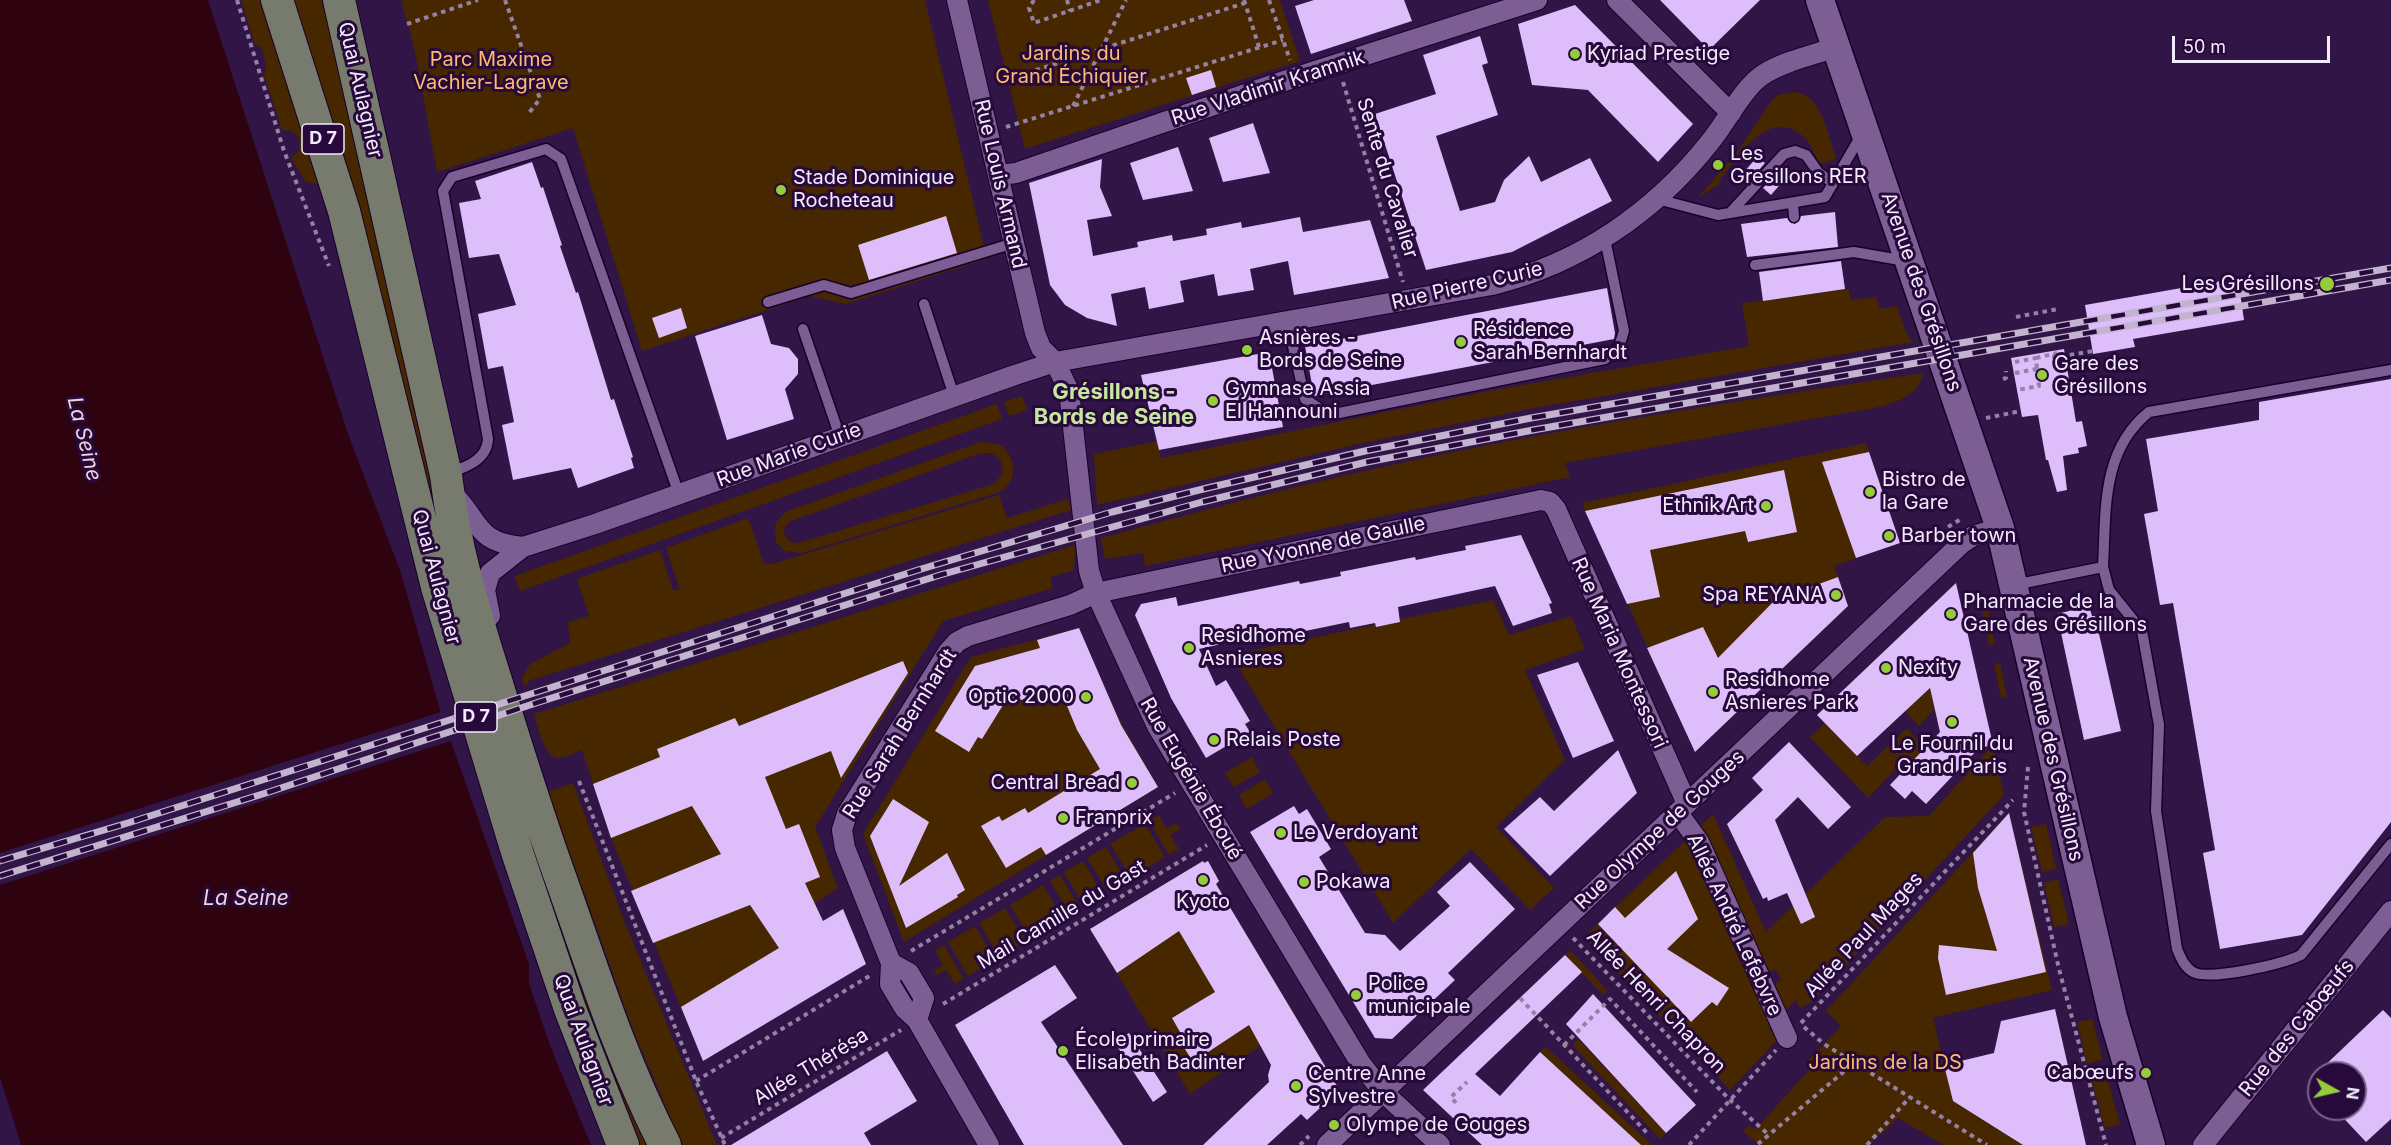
<!DOCTYPE html>
<meta charset="utf-8">
<style>
body{margin:0}
#map{position:relative;width:2391px;height:1145px;overflow:hidden;background:#311546;font-family:Inter,sans-serif}
canvas{display:block}
.north{position:absolute;left:2307px;top:1061px;width:60px;height:60px;box-sizing:border-box;background:#270a3b;border:2px solid #796489;border-radius:50%;rotate:98deg;font-size:16px;font-weight:700;line-height:24px;text-align:center;color:#f4eafd}
.north::after{content:'';display:block;margin:auto;width:21px;height:27px;background:#95cc3b;clip-path:polygon(50% 0,100% 100%,50% 72%,0 100%)}
.scale{position:absolute;left:2172px;top:36px;width:158px;height:27px;box-sizing:border-box;border:3px solid #f4eafd;border-top:0;padding-left:8px;font-size:18px;line-height:21px;white-space:nowrap;color:#f4eafd;-webkit-text-stroke:4px #270a3b;paint-order:stroke}
</style>
<div id="map">
<canvas width="2391" height="1145"></canvas>
<div class="north">N</div>
<div class="scale">50 m</div>
</div>
<script>
const context = document.querySelector('canvas').getContext('2d');
context.lineJoin = 'round';
function fill(path, color) { context.fillStyle = color; context.fill(path, 'evenodd'); }
function strokePath(path, color, width, dash) { context.strokeStyle = color; context.lineWidth = width; context.lineCap = dash ? 'butt' : 'round'; context.setLineDash(dash || []); context.stroke(path); }
function write(font, color, halo, rows, align = 'center') {
  context.font = font + ' Inter,sans-serif'; context.lineWidth = 6; context.setLineDash([]); context.textBaseline = 'middle'; context.strokeStyle = halo; context.fillStyle = color; for (const [text, x, y, turn = 0] of rows) {
    context.save(); context.translate(x, y); context.rotate((+turn || 0) * Math.PI / 180); context.textAlign = isNaN(turn) ? turn : align; if (halo) context.strokeText(text, 0, 0); context.fillText(text, 0, 0); context.restore();
  }
}
const green = new Path2D(`
 M241 0H265L319 184 306 182 291 158 299 151 300 139 293 131 282 130 264 75 266 64 261 47 255 44Z
 M290 0H327L445 534 649 1145H633L515 801 452 582 364 229Z
 M401 0H925L987 259 846 304 810 296 642 351 573 128 437 172 415 52Z
 M988 0H1280L1300 61 1025 149Z
 M1793 92C1823 94 1827 135 1836 158L1827 163 1819 162C1814 155 1812 145 1805 138 1771 104 1740 155 1721 178L1719 184 1697 199 1740 148 1771 101 1779 95Z
 M1849 289 1851 300 1876 297 1880 309 1897 306 1906 333 1913 342 1529 409 1363 443 1097 505 1094 454 1157 441 1161 458 1494 390 1749 346 1742 303Z
 M1923 373C1918 397 1895 403 1874 408L1565 463 1570 477 1145 566 1143 553 1105 559 1101 538C1190 514 1279 490 1369 470 1552 429 1738 401 1923 373Z
 M1022 396 1027 410 1009 416 1004 402Z
 M997 404 1002 419 520 591 515 576Z
 M981 442 999 444C1017 456 1019 481 1000 492L802 553 785 551 776 542 775 524 785 512ZM981 453H992L1001 461 1003 473 994 484 798 543 791 542 785 536 784 528 789 522Z
 M1866 443 1900 543 1834 566 1848 606 1695 752 1582 503Z
 M999 495 1007 518 1068 499 1071 510 528 681 529 684 524 686 522 678 530 664 570 643 568 622 589 616 577 579 660 550 673 590H680L666 548 748 518 764 563 772 564Z
 M1075 545 1074 570 1050 577 1053 588 943 621 815 827 838 888 812 905 822 922 843 909 865 964 703 1061 611 838 582 750C575 752 566 758 559 758 544 759 538 726 534 714Z
 M1493 600 1509 635 1571 616 1585 649 1525 670 1565 760 1496 827 1554 888 1530 910 1471 849 1393 923 1231 655Z
 M1988 610 1995 643 1989 645 1982 611Z
 M1079 628 1117 715 1158 787 904 942 863 834 971 657Z
 M2000 663 2007 696 2001 698 1994 664Z
 M1930 688 1934 710 1919 726 1905 711Z
 M1825 723 1867 766 1907 728 1925 748 1910 763 1905 759 1868 798 1810 737Z
 M1993 745 2004 795 1811 1003 1800 1008 1796 1000 1782 1015 1769 986 1781 981 1776 969 1764 974 1698 828 1713 814 1766 932 1885 817 1929 816Z
 M1252 757 1260 772 1234 787 1225 773Z
 M1265 779 1273 793 1247 809 1239 795Z
 M573 783 625 923 717 1145H682L632 1027 548 792Z
 M2009 813 2052 990 1933 1018 1953 1101 2023 1145H1944L1898 1118 1869 1145H1759L1743 1131 1749 1125 1755 1130 1810 1069 1805 1064 1841 1026 1826 1011Z
 M1159 815 1167 829 1176 823 1180 829 1170 835 1179 849 1169 855 1149 821Z
 M1145 824 1165 857 1131 878 1110 844Z
 M2046 824 2056 869 2042 872 2031 827Z
 M1688 838 1775 1022 1769 1029 1779 1038 1730 1090 1584 937Z
 M1106 847 1126 881 1108 892 1087 858Z
 M1083 861 1103 895 1084 906 1064 872Z
 M1203 861H1208L1219 881 1216 884 1298 1020 1190 1094 1090 929Z
 M1060 875 1080 908 1070 914 1050 881Z
 M2058 879 2069 924 2054 927 2044 883Z
 M1043 885 1063 919 1030 938 1010 905Z
 M1005 908 1026 941 999 957 979 923Z
 M975 926 995 960 968 976 948 942Z
 M944 945 964 979 955 984 946 970 937 975 934 970 943 965 935 950Z
 M1570 950 1608 991 1603 995 1565 955Z
 M2092 1019 2103 1059 2087 1064 2077 1022Z
 M1578 1039 1666 1133 1660 1139 1572 1045Z
 M1545 1046 1652 1145H1641L1540 1052Z
 M2105 1070 2120 1124 2105 1128 2090 1074Z`);
const water = new Path2D(`
 M0 0H208L348 434 401 573 440 710 529 964V984L551 1048 591 1145H21L0 1077Z`);
const pier = new Path2D(`
 M444 711 454 740 0 885V853Z`);
const building = new Path2D(`
 M1314 0H1404L1412 21 1311 54 1295 6Z
 M1660 0H1760L1709 50Z
 M1575 5 1693 124 1658 162 1588 90 1532 85 1518 24Z
 M1480 36 1488 63 1482 65 1498 115 1436 136 1460 211 1495 202 1504 180 1529 156 1541 182 1590 158 1612 201 1512 252 1426 270 1375 114 1436 94 1423 55Z
 M1211 70 1216 87 1192 95 1186 78Z
 M1253 123 1270 173 1223 182 1209 138Z
 M1178 147 1193 191 1143 200 1130 163Z
 M1757 157 1765 163 1752 178 1744 172Z
 M1102 159 1100 187 1112 216 1087 220 1093 256 1138 247 1137 242 1172 235 1173 241 1207 235 1206 229 1241 222 1242 228 1300 217 1303 232 1370 220 1389 278 1294 295 1288 261 1250 269 1254 290 1218 296 1214 274 1180 281 1184 302 1149 309 1145 287 1111 294 1117 326 1087 318 1065 305 1050 285 1029 183Z
 M532 162 541 188 543 187 562 245 560 246 576 293 578 292 611 400 614 399 633 457 631 458 634 468 578 488 571 468 513 480 502 425 514 422 503 366 488 369 478 314 516 305 499 254 469 258 459 203 481 199 475 181Z
 M1777 173 1784 180 1771 195 1763 188Z
 M1835 212 1838 247 1747 257 1741 224 1787 218 1795 224 1801 216Z
 M946 216 957 253 869 280 858 245Z
 M1841 261 1845 289 1763 301 1759 272Z
 M2238 278 2244 320 2133 339 2135 347 2093 354 2085 305Z
 M1607 288 1615 333 1614 339 1314 396 1305 346Z
 M681 308 687 328 659 338 652 318Z
 M762 315 771 344 789 348 798 359V374L785 389 794 419 727 440 695 336Z
 M2064 349 2076 422 2082 421 2087 446 2078 448 2079 453 2063 456 2067 490 2057 492 2048 460H2046L2038 415 2022 417 2011 358Z
 M1269 352 1283 427 1159 450 1141 375Z
 M2391 379V822L2302 935 2220 949 2203 853 2215 850 2173 603 2160 605 2144 514 2158 511 2146 439 2259 420V402Z
 M1869 452 1900 543 1856 558 1822 462Z
 M1784 470 1797 532 1748 542 1745 531 1650 550 1660 597 1627 604 1585 511Z
 M1521 535 1552 603 1549 604 1552 613 1513 626 1495 586 1398 607 1400 622 1376 627 1375 623 1350 628 1349 622 1276 637 1275 632 1199 649 1216 686 1226 680 1250 721 1245 724 1250 732 1206 758 1171 698 1135 615 1141 604 1176 597 1178 606 1299 581 1300 584 1341 576 1340 572 1415 557 1416 560 1440 555 1466 550 1465 546Z
 M1838 577 1848 606 1695 752 1647 648 1703 627 1718 658 1775 600Z
 M1956 583 1993 745 1979 748 1926 804 1912 791 1905 799 1890 785 1940 732 1930 688 1857 756 1817 715Z
 M2089 606 2092 616H2095L2121 731 2084 740 2057 614Z
 M1079 628 1121 725 1158 787 1046 855 1041 847 1006 868 981 826 999 816 1002 821 1025 808 1028 813 1100 769 1077 730 1060 689 1003 705 982 739 978 737 969 752 935 731 975 666 1040 648 1037 640Z
 M903 661 908 673 841 778 831 751 765 777 786 829 799 824 820 877 805 883 823 921 843 909 866 964 703 1061 681 1007 779 948 750 905 653 943 631 891 721 854 692 806 611 838 593 784 660 757 657 749 735 718 739 726Z
 M1578 662 1614 741 1573 758 1537 675Z
 M1789 742 1851 807 1828 829 1798 797 1775 820 1815 917 1801 924 1787 893 1768 901 1767 897 1763 899 1727 824 1763 790 1752 778Z
 M1618 750 1637 793 1550 876 1504 829 1540 797 1554 811Z
 M893 799 929 822 899 886 947 853 965 890 957 895 958 897 906 928 870 836Z
 M1294 806 1299 814 1307 809 1331 849 1319 857 1365 933 1385 935 1400 951 1450 906 1437 892 1470 862 1515 909 1448 973 1455 980 1392 1039 1375 1038 1250 832Z
 M2009 813 2046 972 1946 995 1938 958 1939 945 1997 951 1978 888 1973 853Z
 M1203 861 1204 863 1208 861 1219 881 1216 884 1337 1086 1331 1092 1334 1095 1307 1120 1301 1114 1267 1145H1203L1269 1082 1268 1075 1271 1065 1249 1025 1193 1062 1180 1041 1184 1039 1172 1018 1215 992 1179 931 1117 973 1090 929Z
 M1676 871 1698 919 1667 949 1729 988 1717 1006 1712 1002 1691 1022 1598 924 1615 907 1625 918Z
 M1565 955 1582 972 1475 1074 1500 1096 1540 1052 1641 1145H1482L1423 1090Z
 M1055 965 1077 998 1041 1022 1123 1145H1024L955 1025Z
 M1593 994 1696 1105 1666 1133 1566 1024Z
 M2055 1009 2086 1145H2023L1953 1101 1944 1065 1994 1053 2001 1021Z
 M2383 1010 2391 1018V1119L2366 1142 2335 1109H2355V1073H2317Z
 M1129 1033 1167 1092 1153 1102 1115 1043Z
 M887 1051 917 1101 864 1133 871 1145H731Z`);
const path = new Path2D(`
 M237 0 284 151 329 266
 M505 0 540 99 528 114
 M1034 0 1029 8 1034 23 1101 0
 M1067 0 1070 11
 M1244 0 1259 47
 M1269 0 1290 60
 M407 24 478 0
 M1027 73 1245 3
 M1343 82 1403 282
 M1073 106 1126 0
 M1006 127 1283 40
 M2016 317 2058 309
 M2052 356 2058 357 2094 351
 M2036 358 2057 353
 M2015 362 2036 358 2037 369
 M2015 373 2037 369 2039 386 2017 390
 M2003 379 2006 378V371
 M1986 418 2021 411
 M1948 527 1961 519
 M2028 767 2024 812 2059 969 2106 1145
 M579 781 696 1081 725 1145
 M1573 938 1730 1100 1769 1135
 M911 951 1175 793
 M1520 998 1648 1134
 M943 1004 1207 845
 M1801 1023 2013 800
 M1804 1027 1824 1044 1987 1145
 M1564 1045 1610 999 1697 1092
 M696 1081 871 975
 M1456 1103 1451 1097 1467 1082
 M721 1138 901 1030
 M1758 1144 1854 1063
 M1300 1145 1309 1136
 M1689 1145 1776 1050
 M1867 1145 1910 1097`);
const lane = new Path2D(`
 M1657 199 1718 215 1825 197 1862 134
 M1793 203 1794 217
 M1730 213 1784 154 1795 151 1806 155 1818 172 1833 183
 M1755 265 1854 252 1906 261
 M768 302 824 285 851 293 1014 243
 M924 304 954 396
 M1287 320 1305 399 1323 411 1339 413 1605 359 1619 347 1624 331 1605 239
 M803 329 840 437
 M449 473C466 467 487 460 488 439L443 191 452 177 546 149 561 159 679 494
 M2103 567C2106 511 2101 450 2149 412L2391 370
 M2014 585 2103 567 2109 590 2142 631 2159 725 2156 811 2177 949C2181 958 2184 967 2193 972 2210 981 2283 964 2301 955L2391 844`);
const street = new Path2D(`
 M957 0 1035 333 1041 348 1055 362 1069 391 1089 571 1096 593 1157 726 1361 1064 1383 1092 1440 1145
 M1617 0 1731 113
 M999 175 1016 173 1275 84 1537 0
 M451 492C481 520 473 542 523 547
 M490 616 485 590 490 573 523 547 595 524 1015 375 1055 362 1492 285C1579 264 1654 213 1710 142 1726 123 1743 87 1764 74 1785 61 1813 55 1837 47
 M1678 813 1699 842 1787 1038
 M891 963 909 973 924 998 917 1020
 M989 1145 917 1020 905 1009 890 984 891 963 845 848 842 830 847 814 948 652 957 642 968 636 1070 605 1096 593 1541 500 1550 502 1556 509 1687 804
 M1327 1145 1961 544 1973 536 2000 528
 M2203 1145 2391 911`);
const secondary = new Path2D(`
 M1820 0 2000 528 2113 1017 2151 1145`);
const primary = new Path2D(`
 M277 0 344 211 437 587 518 855 570 1009 623 1145
 M339 0 446 475C454 544 474 611 495 677 515 742 535 806 558 871 591 963 620 1058 665 1145`);
const rail = new Path2D(`
 M0 861 131 822 918 570 1112 512 1199 490 1365 451 1531 418 2391 268
 M0 876 269 792 536 703 940 575 1202 502 1367 462 1533 430 2391 280`);
const markers = [
 [1575,54,6,"#95cc3b"],
 [1718,165,6,"#95cc3b"],
 [781,190,6,"#95cc3b"],
 [2327,284,8,"#95cc3b"],
 [1461,342,6,"#95cc3b"],
 [1247,350,6,"#95cc3b"],
 [2042,375,6,"#95cc3b"],
 [1213,401,6,"#95cc3b"],
 [1870,492,6,"#95cc3b"],
 [1766,506,6,"#95cc3b"],
 [1889,536,6,"#95cc3b"],
 [1836,595,6,"#95cc3b"],
 [1951,614,6,"#95cc3b"],
 [1189,648,6,"#95cc3b"],
 [1886,668,6,"#95cc3b"],
 [1713,692,6,"#95cc3b"],
 [1086,697,6,"#95cc3b"],
 [1952,722,6,"#95cc3b"],
 [1214,740,6,"#95cc3b"],
 [1132,783,6,"#95cc3b"],
 [1063,818,6,"#95cc3b"],
 [1281,833,6,"#95cc3b"],
 [1203,880,6,"#95cc3b"],
 [1304,882,6,"#95cc3b"],
 [1356,995,6,"#95cc3b"],
 [1063,1051,6,"#95cc3b"],
 [2146,1073,6,"#95cc3b"],
 [1296,1086,6,"#95cc3b"],
 [1334,1125,6,"#95cc3b"]
];
const shields = [
 [323,139,42],
 [476,717,42]
];
const shieldNames = [
 ["D 7",323,139],
 ["D 7",476,717]
];
const parkNames = [
 ["Jardins du",1071,54],
 ["Grand Échiquier",1071,77],
 ["Parc Maxime",491,60],
 ["Vachier-Lagrave",491,83],
 ["Jardins de la DS",1885,1063]
];
const poiNames = [
 ["Kyriad Prestige",1587,54],
 ["Les",1730,154],
 ["Gresillons RER",1730,177],
 ["Stade Dominique",793,178],
 ["Rocheteau",793,201],
 ["Les Grésillons",2314,284,"right"],
 ["Résidence",1473,330],
 ["Sarah Bernhardt",1473,353],
 ["Asnières -",1259,338],
 ["Bords de Seine",1259,361],
 ["Gare des",2054,364],
 ["Grésillons",2054,387],
 ["Gymnase Assia",1225,389],
 ["El Hannouni",1225,412],
 ["Bistro de",1882,480],
 ["la Gare",1882,503],
 ["Ethnik Art",1754,506,"right"],
 ["Barber town",1901,536],
 ["Spa REYANA",1824,595,"right"],
 ["Pharmacie de la",1963,602],
 ["Gare des Grésillons",1963,625],
 ["Residhome",1201,636],
 ["Asnieres",1201,659],
 ["Nexity",1898,668],
 ["Residhome",1725,680],
 ["Asnieres Park",1725,703],
 ["Optic 2000",1074,697,"right"],
 ["Relais Poste",1226,740],
 ["Le Fournil du",1952,744,"center"],
 ["Grand Paris",1952,767,"center"],
 ["Central Bread",1120,783,"right"],
 ["Franprix",1075,818],
 ["Le Verdoyant",1293,833],
 ["Pokawa",1316,882],
 ["Kyoto",1203,902,"center"],
 ["Police",1368,984],
 ["municipale",1368,1007],
 ["École primaire",1075,1040],
 ["Elisabeth Badinter",1075,1063],
 ["Cabœufs",2134,1073,"right"],
 ["Centre Anne",1308,1074],
 ["Sylvestre",1308,1097],
 ["Olympe de Gouges",1346,1125]
];
const streetNames = [
 ["Rue Vladimir Kramnik",1268,88,-18],
 ["Quai Aulagnier",360,90,77],
 ["Sente du Cavalier",1387,178,73],
 ["Rue Louis Armand",1000,184,77],
 ["Rue Pierre Curie",1467,286,-13],
 ["Avenue des Grésillons",1921,292,71],
 ["Rue Marie Curie",789,455,-20],
 ["Rue Yvonne de Gaulle",1323,545,-12],
 ["Quai Aulagnier",436,577,75],
 ["Rue Maria Montessori",1619,653,66],
 ["Rue Sarah Bernhardt",900,734,-58],
 ["Avenue des Grésillons",2053,759,77],
 ["Rue Eugénie Éboué",1191,779,60],
 ["Rue Olympe de Gouges",1660,830,-43],
 ["Mail Camille du Gast",1062,915,-31],
 ["Allée André Lefebvre",1734,925,65],
 ["Allée Paul Mages",1864,935,-47],
 ["Allée Henri Chapron",1656,1002,46],
 ["Rue des Cabœufs",2297,1028,-51],
 ["Quai Aulagnier",583,1040,70],
 ["Allée Thérésa",811,1067,-31]
];
const waterNames = [
 ["La Seine",84,439,76],
 ["La Seine",246,899]
];
const quarterNames = [
 ["Grésillons -",1114,392],
 ["Bords de Seine",1114,417]
];
fill(green, '#462700');
fill(water, '#2f020f');
fill(pier, '#311546');
fill(building, '#ddbdfa');
strokePath(lane, '#19002a', 13);
strokePath(street, '#19002a', 22);
strokePath(secondary, '#19002a', 31);
strokePath(primary, '#19002a', 34);
strokePath(path, '#9481a3', 4, [4.5, 4.5]);
strokePath(lane, '#7c5e95', 10);
strokePath(street, '#7c5e95', 20);
strokePath(secondary, '#7c5e95', 28);
strokePath(primary, '#777b6d', 32);
strokePath(rail, '#c2b4ce', 7);
strokePath(rail, '#270a3b', 4.5, [14]);
for (const [x, y, r, color] of markers) { const dot = new Path2D(); dot.arc(x, y, r, 0, 2 * Math.PI); context.fillStyle = color; context.fill(dot); strokePath(dot, '#270a3b', 2); }
for (const [x, y, w] of shields) { const box = new Path2D(); box.roundRect(x - w / 2, y - 15, w, 30, 4.5); context.fillStyle = '#270a3b'; context.fill(box); strokePath(box, '#f4eafd', 1.5); }
write('bold 18px', '#f4eafd', null, shieldNames);
write('20px', '#ffbb6e', '#270a3b', parkNames);
write('20px', '#f4eafd', '#270a3b', poiNames, 'left');
write('20px', '#f4eafd', '#270a3b', streetNames);
write('italic 21px', '#efd4d8', '#270a3b', waterNames);
write('bold 22px', '#c6e79f', '#270a3b', quarterNames);
</script>
